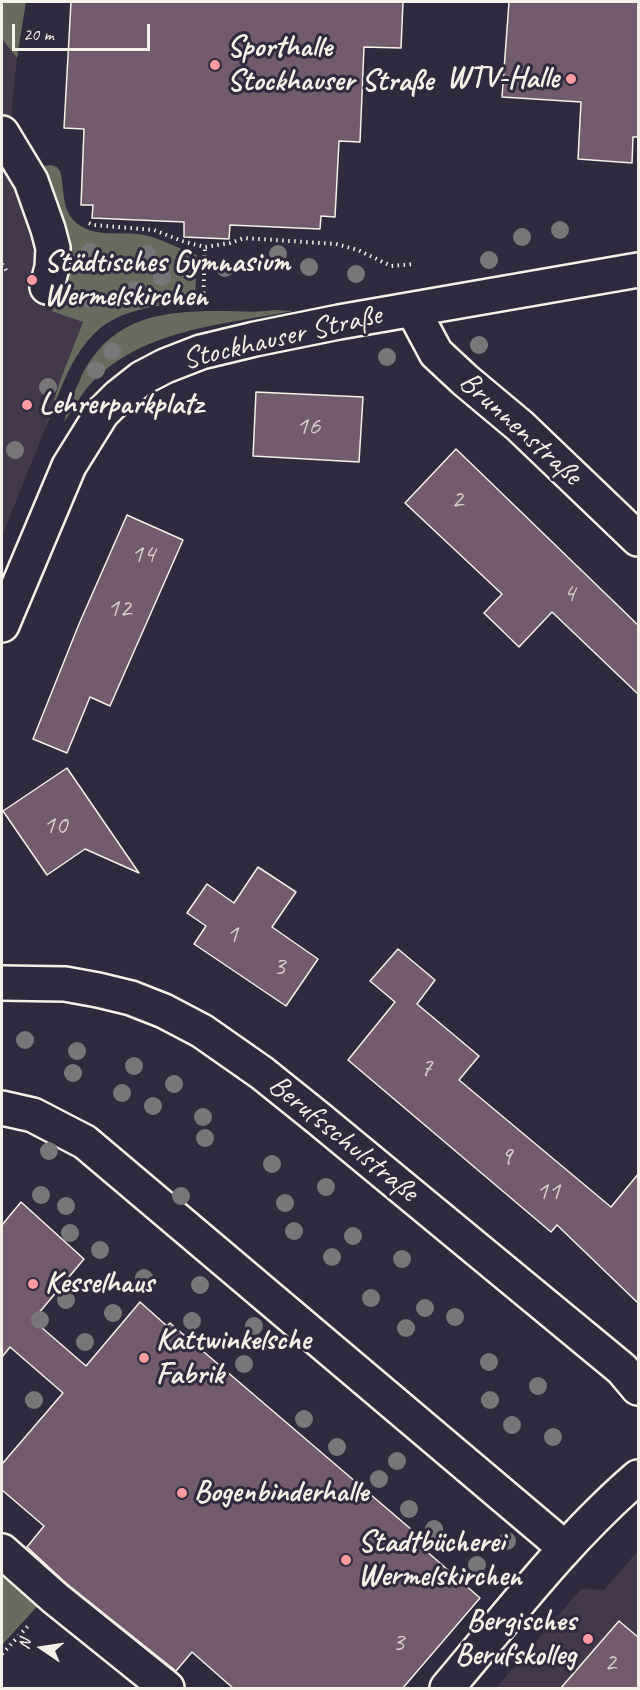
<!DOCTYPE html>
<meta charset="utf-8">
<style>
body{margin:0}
#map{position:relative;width:640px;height:1690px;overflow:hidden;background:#2f2a3d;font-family:Caveat,sans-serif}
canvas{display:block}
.frame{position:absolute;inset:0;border:3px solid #f4f1e8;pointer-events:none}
.north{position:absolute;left:12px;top:1618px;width:60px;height:60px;-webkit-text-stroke:4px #2f2a3d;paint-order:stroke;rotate:283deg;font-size:16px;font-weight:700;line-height:24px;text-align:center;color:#f4f1e8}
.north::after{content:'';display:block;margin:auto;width:21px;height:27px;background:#f4f1e8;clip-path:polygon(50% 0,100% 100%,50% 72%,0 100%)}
.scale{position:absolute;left:12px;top:24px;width:138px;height:27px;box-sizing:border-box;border:3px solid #f4f1e8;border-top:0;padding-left:8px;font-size:18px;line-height:21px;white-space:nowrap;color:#f4f1e8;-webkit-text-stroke:4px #2f2a3d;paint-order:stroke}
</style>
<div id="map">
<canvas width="640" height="1690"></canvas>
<div class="frame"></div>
<div class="north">N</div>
<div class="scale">20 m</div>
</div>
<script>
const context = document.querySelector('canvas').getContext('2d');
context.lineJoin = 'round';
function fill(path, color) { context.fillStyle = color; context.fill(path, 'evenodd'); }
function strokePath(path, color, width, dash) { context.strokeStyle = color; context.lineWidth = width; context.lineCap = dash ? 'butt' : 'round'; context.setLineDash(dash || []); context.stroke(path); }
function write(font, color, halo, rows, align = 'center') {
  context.font = font + ' Caveat,sans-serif'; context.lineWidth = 6; context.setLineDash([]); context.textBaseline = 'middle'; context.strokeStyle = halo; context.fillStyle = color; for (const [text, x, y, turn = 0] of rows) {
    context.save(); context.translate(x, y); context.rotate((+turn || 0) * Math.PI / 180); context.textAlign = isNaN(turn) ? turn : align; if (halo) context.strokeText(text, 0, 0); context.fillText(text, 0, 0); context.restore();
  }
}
const built = new Path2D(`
 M2 39 17 58 10 126 83 322 60 381 45 429 2 536Z
 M636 1553 638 1555V1688H496L581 1589 604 1590Z`);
const green = new Path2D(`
 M2 2H26L17 58 2 39Z
 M51 165 57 167 60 171C64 185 62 204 70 216 89 242 123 229 149 236 165 241 181 249 197 255L195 300C171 304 146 306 123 315 76 333 62 387 45 429L60 381 83 322 52 311 59 291 41 170 44 166Z
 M274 310 293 311C222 325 138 329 87 388 79 398 72 411 64 422 68 406 75 391 82 375 111 318 160 311 219 311 238 311 255 313 274 310Z
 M2 1563 44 1599 2 1645Z`);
const building = new Path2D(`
 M71 2H403L401 48 364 47 360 142 339 141 335 217 321 216 320 229 230 225 229 239 184 237V222L92 218 93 205H81L84 129 64 128Z
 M509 2H639V137H633L632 163 578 159 581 102 502 97Z
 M256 392 363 397 359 462 253 456Z
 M456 449 639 626V695L552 612 519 647 484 613 502 594 405 503Z
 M127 515 183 540 110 706 90 697 67 753 33 739 79 624Z
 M67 768 139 873 85 849 47 875 3 811Z
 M258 867 296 892 272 927 318 959 286 1006 194 944 206 926 187 913 207 884 234 903Z
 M398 949 435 980 417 1004 479 1056 459 1080 611 1207 639 1173V1304L557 1225 551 1232 348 1060 395 1002 370 981Z
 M21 1202 84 1259 33 1320 86 1366 140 1302 167 1326 170 1323 412 1530 408 1535 480 1598 402 1689H234L192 1652 176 1671 67 1584 27 1547 44 1526 2 1490V1464L63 1393 10 1347 2 1357V1225Z
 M619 1621 639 1638V1689H560Z`);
const path = new Path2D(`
 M89 223 93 225 154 230 182 241 205 247 230 243 244 238 336 244 358 250 391 266 414 264
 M2 264 8 273
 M203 305 205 247
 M2 1654 28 1626`);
const minor = new Path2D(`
 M2 133 31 181 48 229 53 248 52 267 47 287
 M413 310 436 353 465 380 520 426 638 539
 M2 625 69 466 102 413 118 397 142 378 165 366 201 352 255 339 339 322 638 270
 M2 983 65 984 98 990 131 998 164 1011 202 1031 262 1073 318 1118 622 1369 638 1388
 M2 1108 33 1115 85 1142 565 1548
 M2 1551 55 1598 167 1688
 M447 1688C508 1616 566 1539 638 1477`);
const trees = [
 [560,230],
 [522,237],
 [90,252],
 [147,254],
 [278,254],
 [489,260],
 [309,267],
 [225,268],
 [356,274],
 [162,277],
 [134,290],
 [89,299],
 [479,345],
 [112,351],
 [387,357],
 [96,370],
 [48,387],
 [15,450],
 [25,1040],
 [77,1051],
 [134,1066],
 [73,1073],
 [174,1084],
 [122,1093],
 [153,1106],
 [203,1117],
 [205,1138],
 [49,1151],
 [272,1164],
 [326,1187],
 [41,1195],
 [181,1196],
 [285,1203],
 [66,1206],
 [294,1231],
 [70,1233],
 [353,1236],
 [100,1250],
 [332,1257],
 [402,1259],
 [144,1278],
 [200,1285],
 [371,1298],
 [66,1300],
 [425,1308],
 [113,1313],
 [455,1317],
 [40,1320],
 [192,1321],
 [254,1326],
 [406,1328],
 [85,1342],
 [489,1362],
 [244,1364],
 [538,1386],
 [34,1400],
 [490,1400],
 [304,1419],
 [512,1425],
 [553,1437],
 [337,1447],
 [397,1461],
 [379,1479],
 [409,1509],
 [434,1529],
 [507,1541],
 [477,1565]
];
const markers = [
 [215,65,6,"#ff9aa2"],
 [571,79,6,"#ff9aa2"],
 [32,280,6,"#ff9aa2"],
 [27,405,6,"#ff9aa2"],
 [33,1284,6,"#ff9aa2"],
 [144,1358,6,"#ff9aa2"],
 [182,1493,6,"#ff9aa2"],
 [346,1560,6,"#ff9aa2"],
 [588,1639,6,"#ff9aa2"]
];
const numberNames = [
 ["16",308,427],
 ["2",457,500],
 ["14",143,555],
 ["4",569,594],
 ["12",119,609],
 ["10",55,826],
 ["1",232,935],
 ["3",279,967],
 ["7",426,1069],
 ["9",506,1157],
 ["11",548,1192],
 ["3",398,1643],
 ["2",610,1663]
];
const poiNames = [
 ["Sporthalle",227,48],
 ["Stockhauser Straße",227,82],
 ["WTV-Halle",559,79,"right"],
 ["Städtisches Gymnasium",44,263],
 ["Wermelskirchen",44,297],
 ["Lehrerparkplatz",39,405],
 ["Kesselhaus",45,1284],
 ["Kattwinkelsche",156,1341],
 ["Fabrik",156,1375],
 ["Bogenbinderhalle",194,1493],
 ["Stadtbücherei",358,1543],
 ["Wermelskirchen",358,1577],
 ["Bergisches",576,1622,"right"],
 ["Berufskolleg",576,1656,"right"]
];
const streetNames = [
 ["Stockhauser Straße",282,338,-13],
 ["Brunnenstraße",520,429,42],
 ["Berufsschulstraße",343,1139,39]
];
fill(built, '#43394b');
fill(green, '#676c5f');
fill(building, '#725b6d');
strokePath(building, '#f4f1e8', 1.5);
strokePath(minor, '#f4f1e8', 38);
strokePath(path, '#f4f1e8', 4, [1.5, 4.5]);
strokePath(minor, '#2f2a3d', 33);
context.fillStyle = '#797679';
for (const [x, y] of trees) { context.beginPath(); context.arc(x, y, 9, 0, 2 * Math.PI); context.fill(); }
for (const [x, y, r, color] of markers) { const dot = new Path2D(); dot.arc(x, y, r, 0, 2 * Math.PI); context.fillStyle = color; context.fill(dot); strokePath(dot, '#2f2a3d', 2); }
write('27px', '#d4ccc9', null, numberNames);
write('bold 30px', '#f4f1e8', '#2f2a3d', poiNames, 'left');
write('30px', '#f4f1e8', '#2f2a3d', streetNames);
</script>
